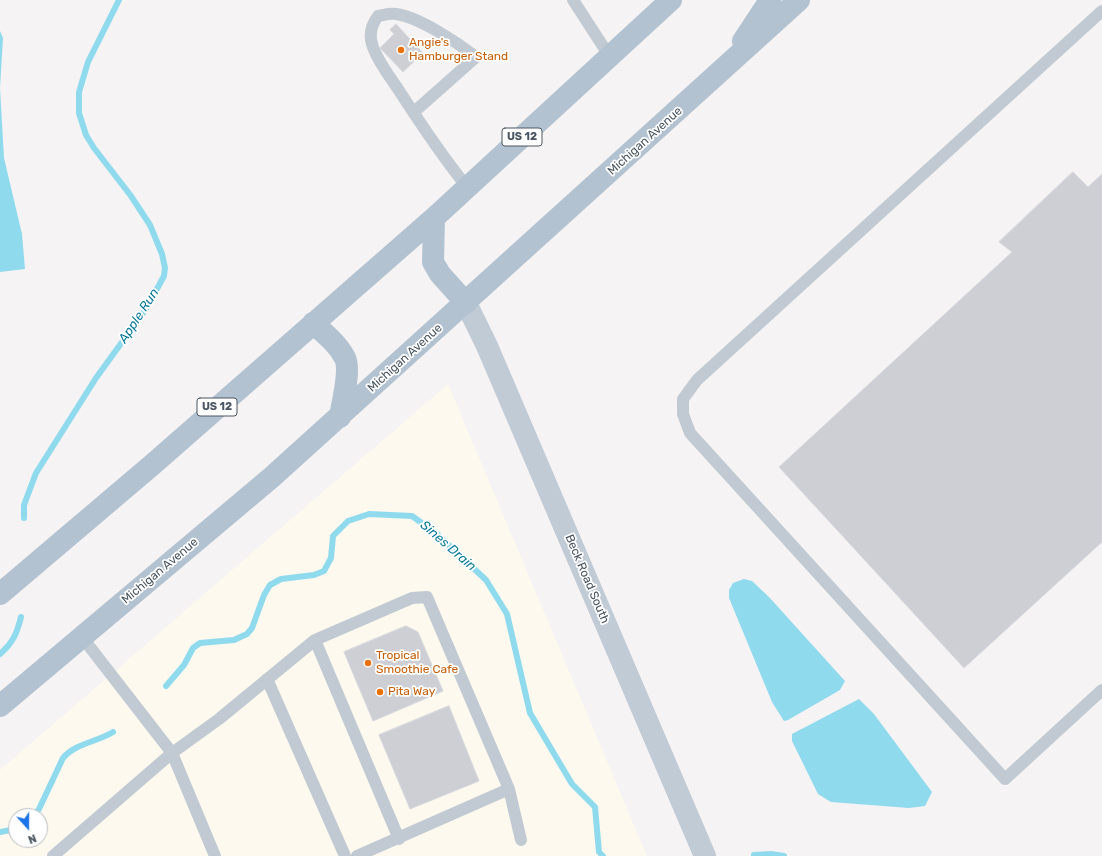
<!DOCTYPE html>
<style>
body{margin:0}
#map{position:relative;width:1102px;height:856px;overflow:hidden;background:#f5f3f3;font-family:Rubik,sans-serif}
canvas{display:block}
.north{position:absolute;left:8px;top:808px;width:40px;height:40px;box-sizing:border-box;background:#fff;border:1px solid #b7bbc0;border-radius:50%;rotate:159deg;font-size:11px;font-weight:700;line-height:16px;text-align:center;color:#4a5661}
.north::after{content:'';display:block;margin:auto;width:14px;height:18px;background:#1a73e8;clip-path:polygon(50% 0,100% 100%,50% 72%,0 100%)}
</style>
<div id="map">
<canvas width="1102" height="856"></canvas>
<div class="north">N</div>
</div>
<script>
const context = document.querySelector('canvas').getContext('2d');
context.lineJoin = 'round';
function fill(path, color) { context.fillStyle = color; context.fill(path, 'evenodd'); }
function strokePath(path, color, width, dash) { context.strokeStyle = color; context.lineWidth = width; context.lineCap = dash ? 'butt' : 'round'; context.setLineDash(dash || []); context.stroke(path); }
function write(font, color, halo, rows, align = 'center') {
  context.font = font + ' Rubik,sans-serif'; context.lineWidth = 3.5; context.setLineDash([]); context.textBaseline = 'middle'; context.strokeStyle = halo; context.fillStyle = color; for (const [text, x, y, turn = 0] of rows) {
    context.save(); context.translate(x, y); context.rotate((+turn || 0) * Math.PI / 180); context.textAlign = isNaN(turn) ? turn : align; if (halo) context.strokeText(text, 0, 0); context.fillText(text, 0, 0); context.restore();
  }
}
const commercial = new Path2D(`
 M448 384 647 856H0V770ZM16 816H40V840H16Z`);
const water = new Path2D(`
 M0 31 3 38 0 88 4 158 22 234 25 269 0 272Z
 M744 579 752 581 769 597 845 681 840 690 788 720 784 721 772 702 729 598V590L733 583Z
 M859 699 874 714 932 792 925 806 909 808 831 802 818 794 792 741V734Z`);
const stream = new Path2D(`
 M24 518V505L36 473 96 378 146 309 164 276 165 268 162 254 150 225 131 196 94 148 86 135 79 113V92L88 62 119 0
 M0 654C13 643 17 633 21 617
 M166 686 184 665 193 648 200 643 234 640 247 634 252 628 264 595 270 585 281 579 314 575 324 571 331 558 333 536 348 521 369 514 412 516 437 534 486 580 507 614 530 713 572 784 595 807 599 852 603 856
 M34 816 39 809 63 758C76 743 97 742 113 732
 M0 832 16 829
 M754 855 771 854 784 856`);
const building = new Path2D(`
 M396 24 423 53 403 72 380 48 394 34 390 30Z
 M1073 172 1088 187 1102 174V542L964 668 779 467 1012 252 999 242Z
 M406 626 418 632 443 691 373 721 344 652Z
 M449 706 479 781 410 809 379 735Z`);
const lane = new Path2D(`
 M573 0 610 57
 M1102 11 697 380 683 399V414L690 433 1005 779 1102 690
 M414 112 476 57C458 43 419 17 396 14 390 13 384 15 378 16 372 24 369 34 372 44 376 59 390 77 398 89 420 123 442 156 467 187
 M315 640 399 839
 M267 679 345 856
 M53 856 172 753 82 637
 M215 856 172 753 219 719 315 640 412 598 427 597 509 789 521 840
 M357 856 509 789`);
const secondary = new Path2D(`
 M466 303 487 346 705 856`);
const primary = new Path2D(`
 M743 41 770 0
 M434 218 433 262 440 274 466 303
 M313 323C325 334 338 344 345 358 351 370 342 403 340 417
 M0 594 152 465 434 218 671 0
 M0 706 272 477 799 0`);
const markers = [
 [401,50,4,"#e8710a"],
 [368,663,4,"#e8710a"],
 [380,692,4,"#e8710a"]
];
const shields = [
 [522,137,40],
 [217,407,40]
];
const shieldNames = [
 ["US 12",522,137],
 ["US 12",217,407]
];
const foodNames = [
 ["Angie's",409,43],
 ["Hamburger Stand",409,57],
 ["Tropical",376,656],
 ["Smoothie Cafe",376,670],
 ["Pita Way",388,692]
];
const streetNames = [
 ["Michigan Avenue",645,141,-42],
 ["Michigan Avenue",405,358,-42],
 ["Michigan Avenue",160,571,-40],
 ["Beck Road South",587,579,67]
];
const waterNames = [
 ["Apple Run",139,316,-57],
 ["Sines Drain",448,546,41]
];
fill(commercial, '#fdf9ef');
fill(water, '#90daee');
strokePath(stream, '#90daee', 6);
fill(building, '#cdcfd5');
strokePath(building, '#d7d9de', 1);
strokePath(lane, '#c1cad2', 12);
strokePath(secondary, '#c1cbd6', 22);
strokePath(primary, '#b3c2d1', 22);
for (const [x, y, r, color] of markers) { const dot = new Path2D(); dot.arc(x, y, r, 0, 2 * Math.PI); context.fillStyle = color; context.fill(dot); strokePath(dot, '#fff', 1.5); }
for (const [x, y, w] of shields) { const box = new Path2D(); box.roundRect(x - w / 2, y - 9, w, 18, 3); context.fillStyle = '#fff'; context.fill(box); strokePath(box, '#4a5661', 1); }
write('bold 11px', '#4a5661', null, shieldNames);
write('12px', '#c56008', '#fff', foodNames, 'left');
write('12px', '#4a5661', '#fff', streetNames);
write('italic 13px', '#0c7c9b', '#fff', waterNames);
</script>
